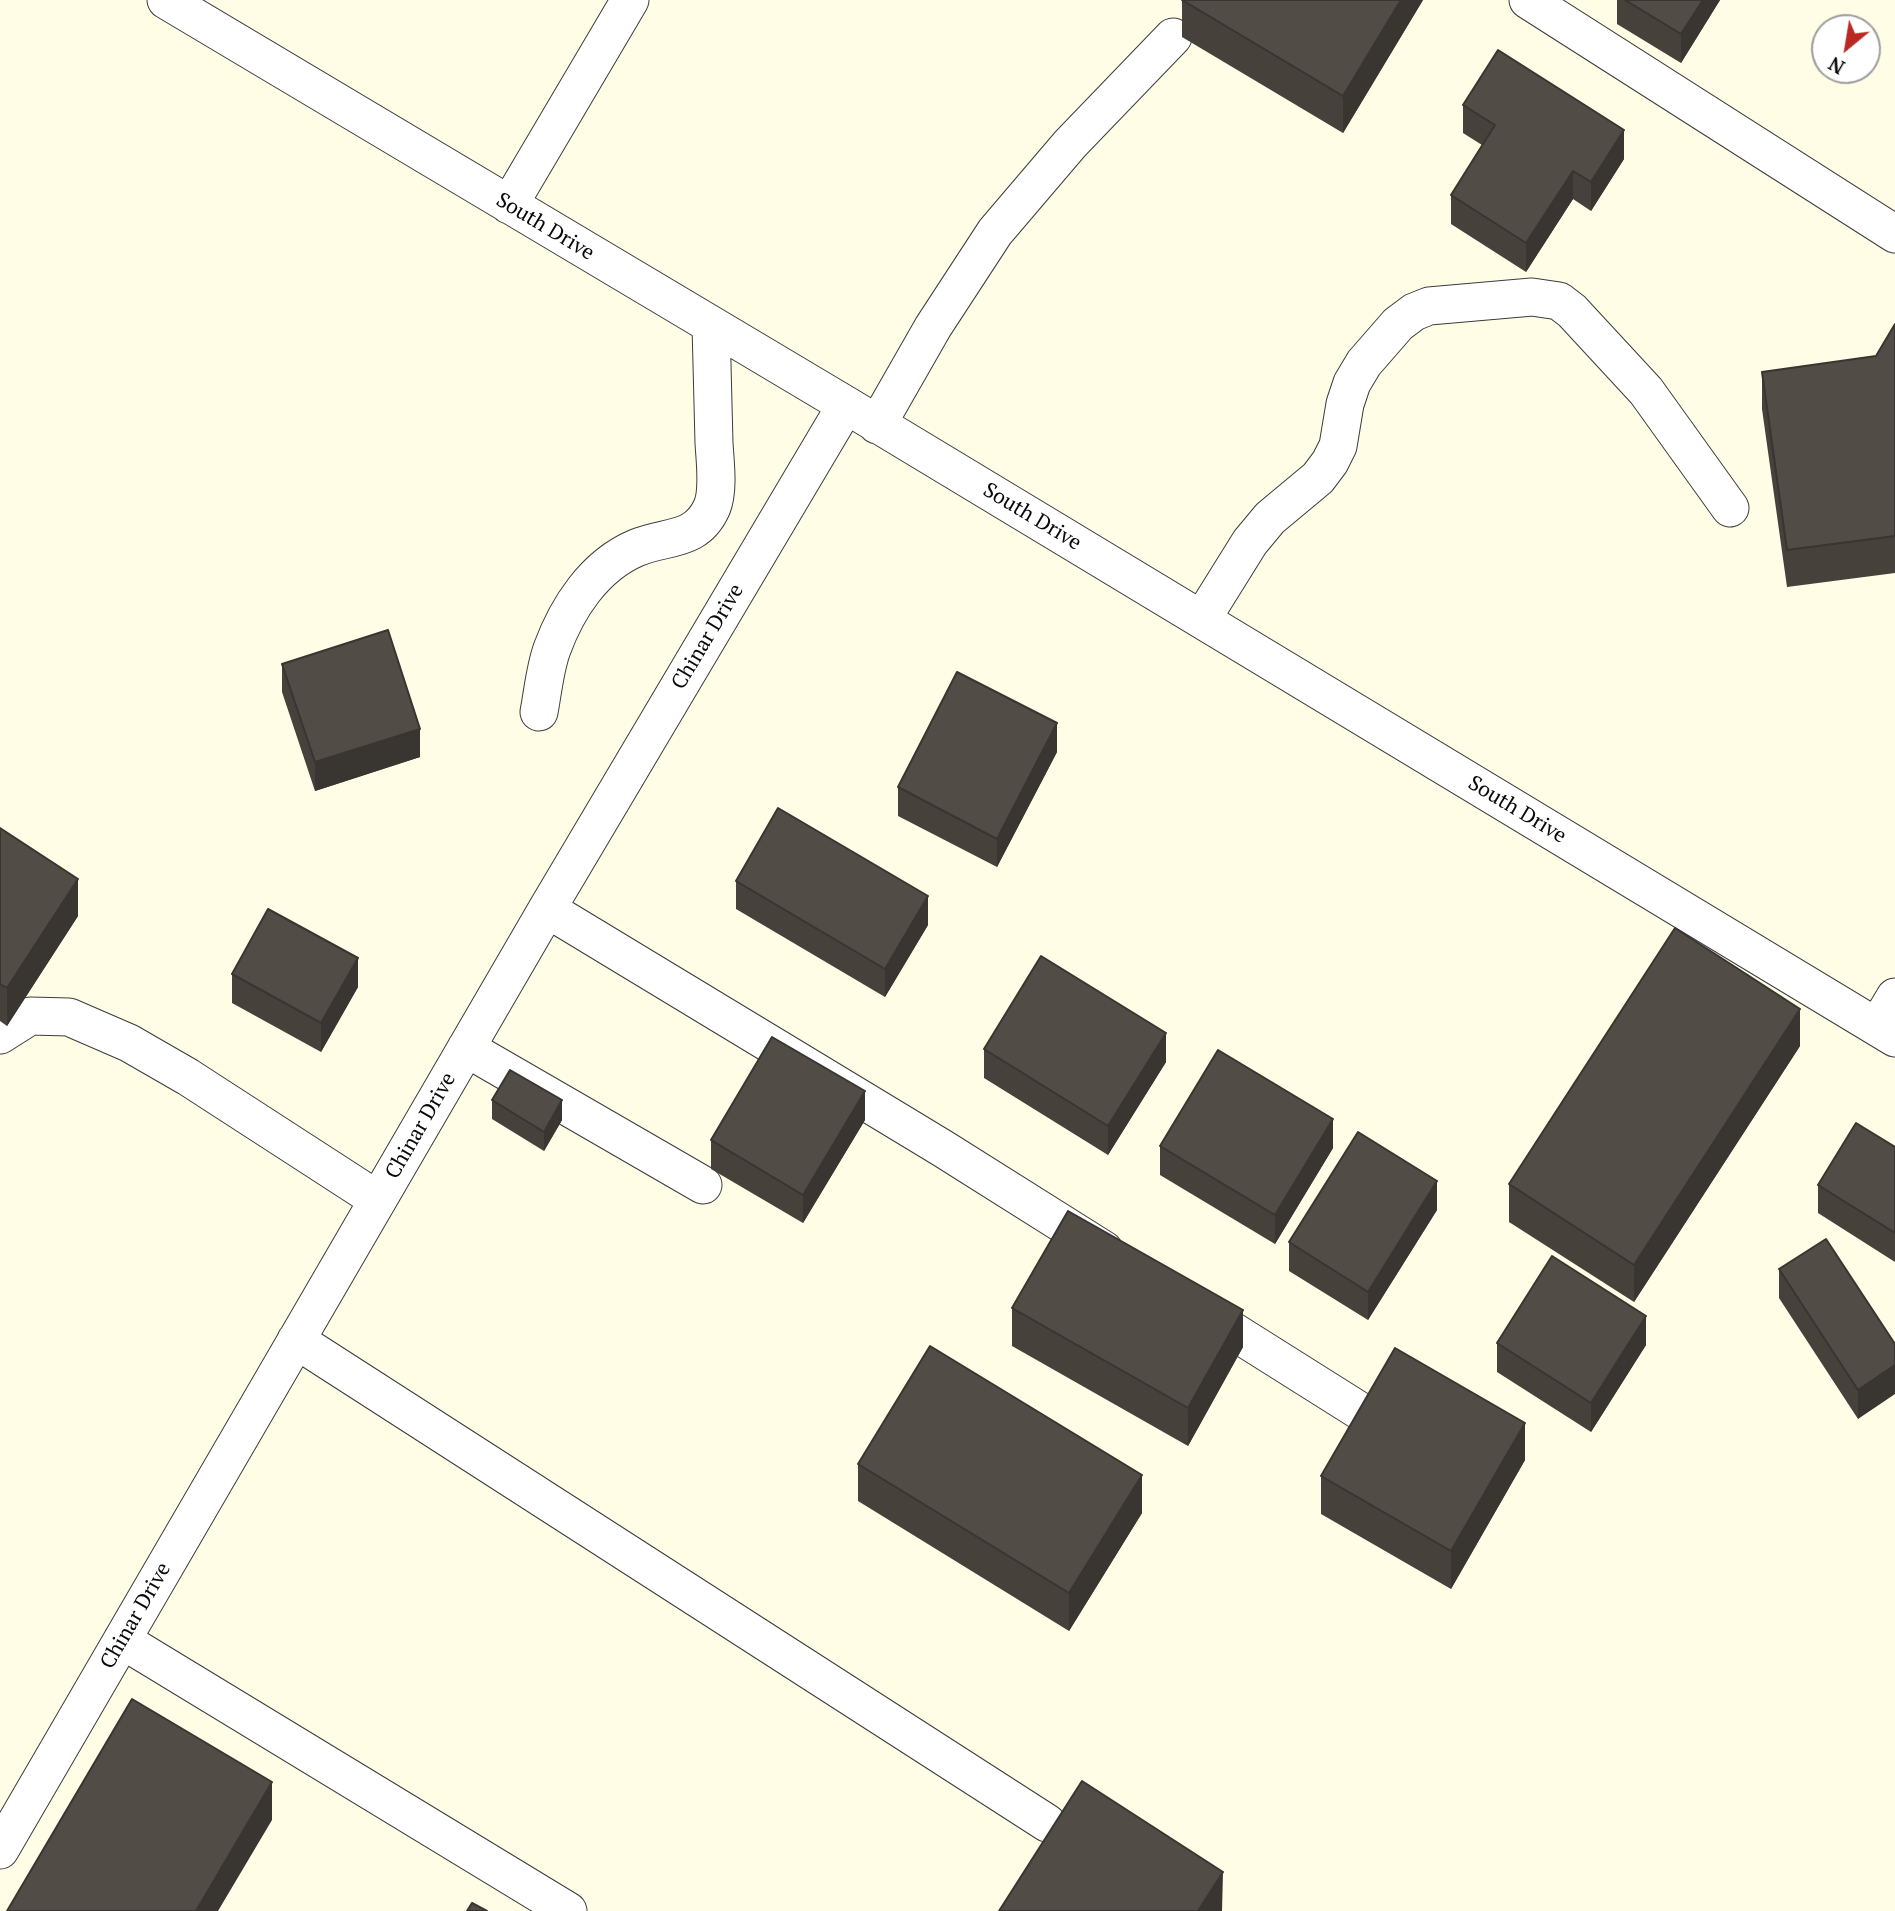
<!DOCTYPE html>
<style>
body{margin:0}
#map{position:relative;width:1895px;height:1911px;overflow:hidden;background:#fffde6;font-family:"PT Serif",serif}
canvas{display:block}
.north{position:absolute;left:1811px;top:14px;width:70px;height:70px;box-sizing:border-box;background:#fff;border:2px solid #9d9d9d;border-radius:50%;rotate:210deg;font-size:19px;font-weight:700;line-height:28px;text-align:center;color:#090909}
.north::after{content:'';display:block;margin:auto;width:24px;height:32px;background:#ba2921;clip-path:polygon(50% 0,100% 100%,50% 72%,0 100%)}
</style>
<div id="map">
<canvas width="1895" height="1911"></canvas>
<div class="north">N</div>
</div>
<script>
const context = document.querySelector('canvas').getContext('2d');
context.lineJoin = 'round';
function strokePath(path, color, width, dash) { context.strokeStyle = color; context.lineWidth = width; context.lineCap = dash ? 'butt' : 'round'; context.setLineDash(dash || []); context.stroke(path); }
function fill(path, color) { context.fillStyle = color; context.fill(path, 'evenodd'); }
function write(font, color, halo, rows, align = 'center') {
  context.font = font + ' "PT Serif",serif'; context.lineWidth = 7; context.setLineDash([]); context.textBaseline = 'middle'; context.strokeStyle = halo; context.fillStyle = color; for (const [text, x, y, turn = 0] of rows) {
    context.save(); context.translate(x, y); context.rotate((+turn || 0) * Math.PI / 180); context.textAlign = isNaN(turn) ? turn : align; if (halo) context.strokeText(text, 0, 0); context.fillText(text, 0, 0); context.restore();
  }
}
const street = new Path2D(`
 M166 0 846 405 1895 1038
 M1528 0 1895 234
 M509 205 630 0
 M877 425 933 327 995 232 1070 144 1173 37
 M1202 619 1250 542 1270 518 1318 478 1330 462 1338 446 1345 404 1352 383 1364 363 1398 324 1414 312 1429 306 1532 297 1559 301 1572 311 1646 391 1730 508
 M539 712C543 691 545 668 552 649 567 608 594 566 636 548 666 535 696 543 712 507 719 490 715 461 714 443 713 404 712 364 711 325
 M547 909 942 1148 1104 1250
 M1877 1027 1895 997
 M0 1035 30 1016 69 1017 129 1043 188 1077 378 1200
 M466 1048 703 1185
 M1201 1311 1363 1413
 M296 1340 1047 1823
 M122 1640 568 1911
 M0 1850 547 909 846 405`);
const wall = new Path2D(`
 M1182 0H1423L1343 133 1182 37Z
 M1617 0H1720L1681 63 1617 24Z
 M1463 105 1624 159 1591 211 1573 199 1526 272 1451 224V195L1482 145 1463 133Z
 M1895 324V573L1787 587 1762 409V372L1876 356Z
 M282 664 420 757 315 791 282 692Z
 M1057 752 997 867 898 816V787Z
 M0 828 78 916 7 1026 0 1021Z
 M736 881 928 925 885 997 736 909Z
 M232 974 358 987 321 1052 232 1003Z
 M1800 1046 1634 1302 1509 1222V1184Z
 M984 1049 1166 1062 1108 1155 984 1078Z
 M492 1100 562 1120 544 1151 492 1119Z
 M865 1120 803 1223 711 1169V1140Z
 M1160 1146 1333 1148 1275 1244 1160 1175Z
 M1895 1147V1262L1818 1213V1185Z
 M1437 1210 1368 1320 1289 1271V1242Z
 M1779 1269 1895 1344 1858 1419 1779 1298Z
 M1012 1308 1243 1347 1188 1446 1012 1346Z
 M1497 1343 1646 1345 1591 1432 1497 1372Z
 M1525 1460 1451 1589 1321 1514V1476Z
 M858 1464 1142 1513 1069 1631 858 1501Z`);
const shadedWall = new Path2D(`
 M1401 0H1423L1343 133V96Z
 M1703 0H1720L1681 63V34Z
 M1624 130V159L1591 211V182Z
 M1573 171V199L1526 272V243Z
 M1057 723V752L997 867V839Z
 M420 729V757L315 791V762Z
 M78 879V916L7 1026V988Z
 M928 896V925L885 997V969Z
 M358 958V987L321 1052V1023Z
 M1800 1009V1046L1634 1302V1265Z
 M1166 1033V1062L1108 1155V1126Z
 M865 1091V1120L803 1223V1195Z
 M562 1100V1120L544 1151V1132Z
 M1333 1119V1148L1275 1244V1215Z
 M1437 1181V1210L1368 1320V1292Z
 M1243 1310V1347L1188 1446V1408Z
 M1646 1316V1345L1591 1432V1403Z
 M1895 1365V1394L1858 1419V1390Z
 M1525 1423V1460L1451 1589V1551Z
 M1142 1475V1513L1069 1631V1593Z
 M272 1782V1820L218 1911H196Z
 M1223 1872 1222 1911H1198Z`);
const building = new Path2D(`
 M1182 0H1401L1343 96Z
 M1625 0H1703L1681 34Z
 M1498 50 1624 130 1591 182 1573 171 1526 243 1451 195 1495 125 1463 105Z
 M1895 324V536L1787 550 1762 372 1876 356Z
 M388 630 420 729 315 762 282 664Z
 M957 672 1057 723 997 839 898 787Z
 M778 808 928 896 885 969 736 881Z
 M0 828 78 879 7 988 0 984Z
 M268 909 358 958 321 1023 232 974Z
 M1675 928 1800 1009 1634 1265 1509 1184Z
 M1041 956 1166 1033 1108 1126 984 1049Z
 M772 1037 865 1091 803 1195 711 1140Z
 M1218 1050 1333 1119 1275 1215 1160 1146Z
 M510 1070 562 1100 544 1132 492 1100Z
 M1856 1123 1895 1147V1233L1818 1185Z
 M1358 1132 1437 1181 1368 1292 1289 1242Z
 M1068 1211 1243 1310 1188 1408 1012 1308Z
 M1826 1239 1895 1344V1365L1858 1390 1779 1269Z
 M1552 1256 1646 1316 1591 1403 1497 1343Z
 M930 1346 1142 1475 1069 1593 858 1464Z
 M1395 1348 1525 1423 1451 1551 1321 1476Z
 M132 1699 272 1782 196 1911H7Z
 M1082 1781 1223 1872 1198 1911H999Z
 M472 1903 487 1911H467Z`);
const streetNames = [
 ["South Drive",545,227,31],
 ["South Drive",1032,517,31],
 ["Chinar Drive",708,637,-59],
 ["South Drive",1517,810,31],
 ["Chinar Drive",421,1126,-60],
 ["Chinar Drive",136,1616,-60]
];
strokePath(street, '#3c3c3c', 39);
strokePath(street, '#fff', 37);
fill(wall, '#47413c');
fill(shadedWall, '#393531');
fill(building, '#524c46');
strokePath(building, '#393531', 2);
write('21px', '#090909', '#fff', streetNames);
</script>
